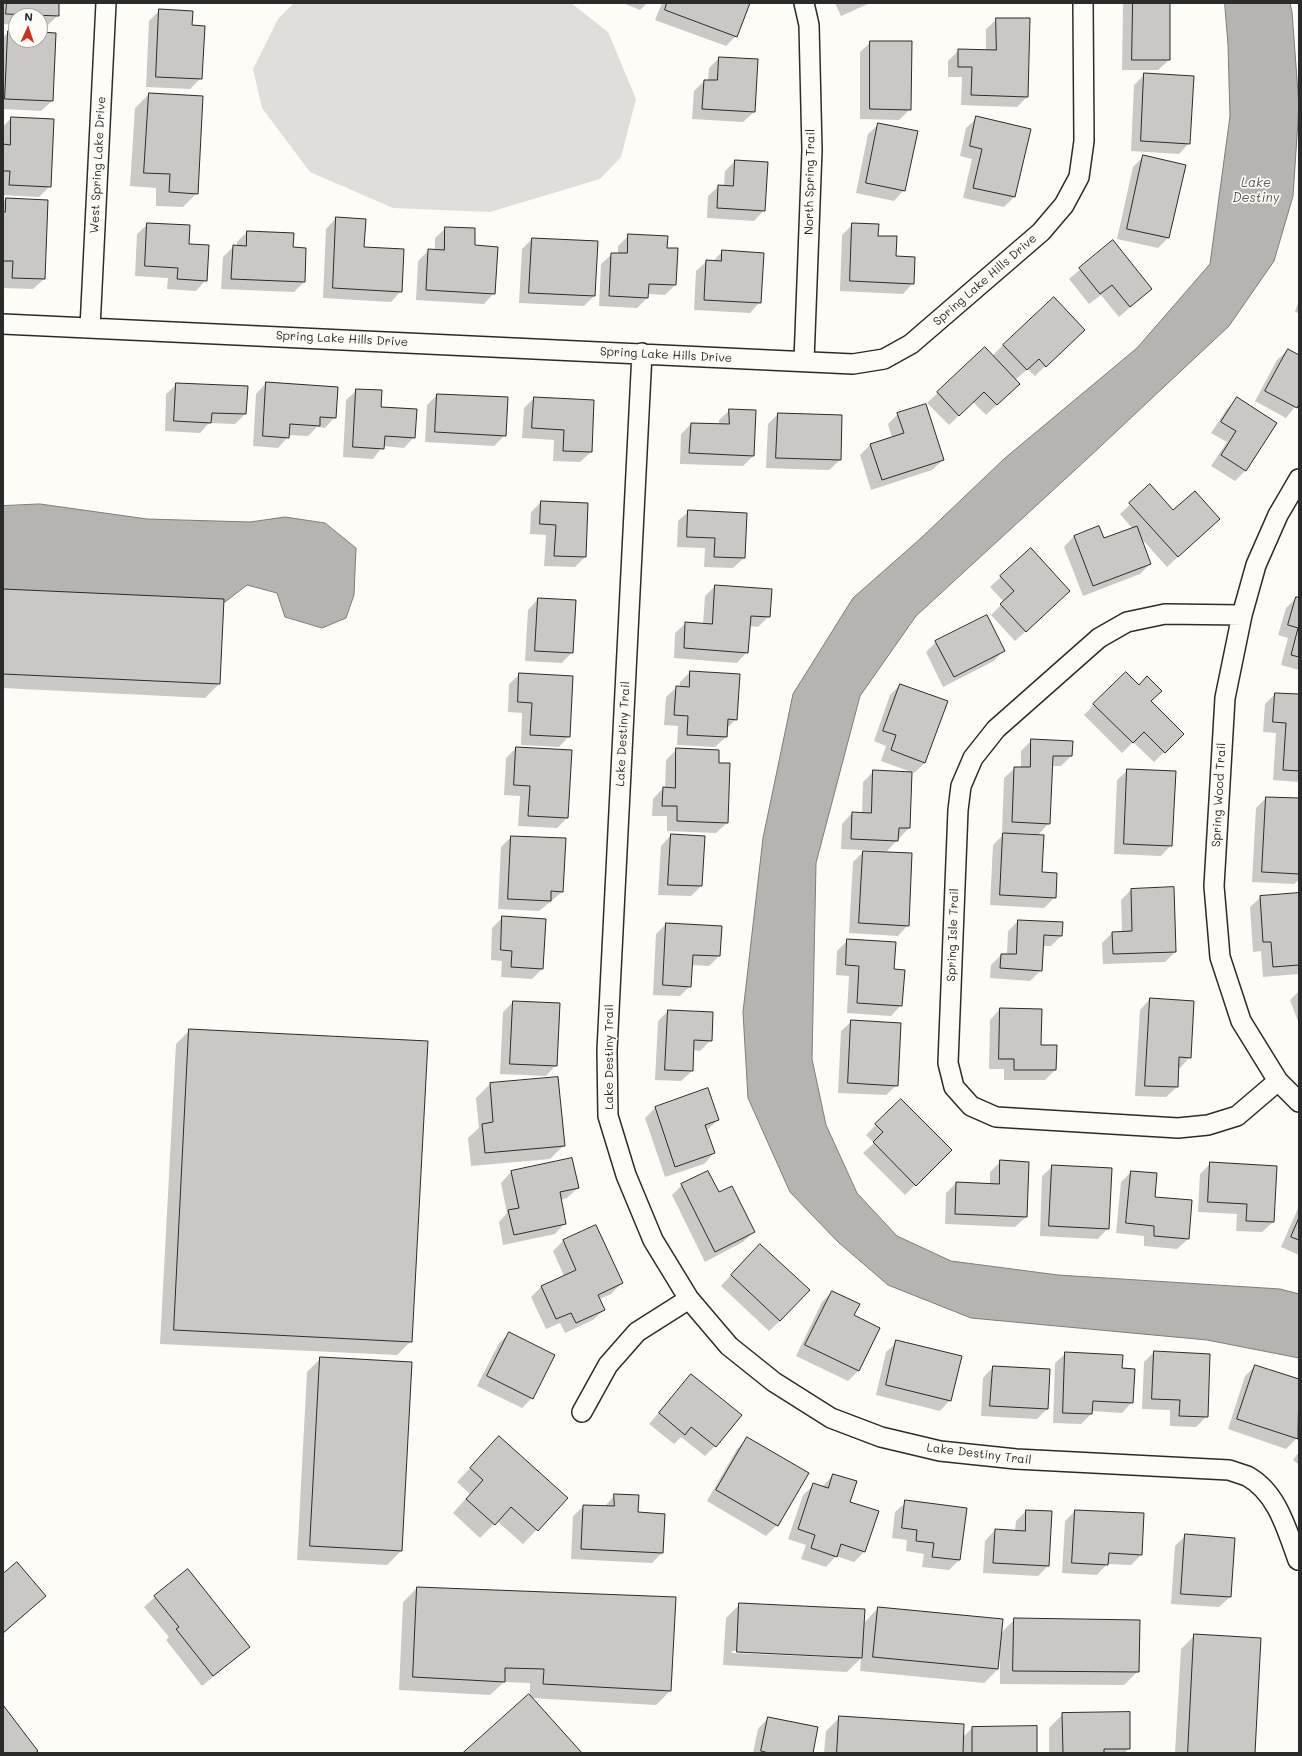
<!DOCTYPE html>
<style>
body{margin:0}
#map{position:relative;width:1302px;height:1756px;overflow:hidden;background:#fdfcf7;font-family:Mali,sans-serif}
canvas{display:block}
.frame{position:absolute;inset:0;border:4px solid #2b2b2b;pointer-events:none}
.north{position:absolute;left:8px;top:8px;width:40px;height:40px;box-sizing:border-box;background:#fdfcf7;border:1px solid #a9a8a5;border-radius:50%;rotate:3deg;font-size:11px;font-weight:700;line-height:16px;text-align:center;color:#2b2b2b}
.north::after{content:'';display:block;margin:auto;width:14px;height:18px;background:#c8321e;clip-path:polygon(50% 0,100% 100%,50% 72%,0 100%)}
</style>
<div id="map">
<canvas width="1302" height="1756"></canvas>
<div class="frame"></div>
<div class="north">N</div>
</div>
<script>
const context = document.querySelector('canvas').getContext('2d');
context.lineJoin = 'round';
function fill(path, color) { context.fillStyle = color; context.fill(path, 'evenodd'); }
function strokePath(path, color, width, dash) { context.strokeStyle = color; context.lineWidth = width; context.lineCap = dash ? 'butt' : 'round'; context.setLineDash(dash || []); context.stroke(path); }
function write(font, color, halo, rows, align = 'center') {
  context.font = font + ' Mali,sans-serif'; context.lineWidth = 3.5; context.setLineDash([]); context.textBaseline = 'middle'; context.strokeStyle = halo; context.fillStyle = color; for (const [text, x, y, turn = 0] of rows) {
    context.save(); context.translate(x, y); context.rotate((+turn || 0) * Math.PI / 180); context.textAlign = isNaN(turn) ? turn : align; if (halo) context.strokeText(text, 0, 0); context.fillText(text, 0, 0); context.restore();
  }
}
const green = new Path2D(`
 M294 3H571L608 32 636 99 621 157 600 179 490 212 393 208 310 172 262 108 253 69 278 19Z`);
const water = new Path2D(`
 M1225 3H1290L1292 12 1299 106 1293 196 1274 261 1229 326 1087 459 916 616 860 696 816 863 812 1059 826 1125 857 1193 897 1236 951 1261 1058 1275 1280 1289 1299 1294V1358L1207 1340 971 1318 888 1285 838 1242 790 1192 748 1098 743 1012 763 838 793 694 853 598 920 539 1005 458 1137 348 1210 264 1230 116 1228 45Z
 M40 504 147 519 250 522 285 517 325 523 356 548 354 595 346 618 322 628 285 617 277 593 247 585 225 602 6 594 3 592V506Z`);
const shadow = new Path2D(`
 M3 3H58V15L47 26H40V16H16V25L3 24Z
 M623 3H647L640 10Z
 M662 3H749L736 36 726 46 655 20Z
 M835 3H870L841 16Z
 M1123 3H1169V60L1158 70H1122Z
 M160 10 191 26 201 78 190 89 146 87 149 21Z
 M997 19 1027 97 1017 107 961 105 962 77H948V61L959 50 986 51V29Z
 M9 32H16V40H40V33L52 101 41 111 3 109V37Z
 M871 42 910 109 899 120 860 119V52Z
 M719 58 757 60 754 112 743 122 692 119 694 91 704 81H708L709 68Z
 M1145 74 1189 143 1179 154 1131 151 1134 85Z
 M149 94 197 193 183 207 156 206V188L130 186 135 108Z
 M11 118 50 186 39 197 3 195V127Z
 M977 118 1014 197 1004 207 963 198 972 159 960 156 966 128Z
 M879 124 904 190 894 201 856 193 868 134Z
 M1144 156 1168 238 1158 248 1117 239 1133 167Z
 M735 161 764 210 754 221 707 218 708 196 719 186H724L725 171Z
 M6 199 44 279 33 289 3 288V202Z
 M336 218 401 291 391 302 323 298 326 229Z
 M148 224 188 245 206 280 196 291 167 289 168 278 135 276 137 234Z
 M853 224 877 236 895 257 913 283 903 294 840 291 842 235Z
 M446 228 494 293 484 304 416 300 418 261 429 250 435 251V238Z
 M247 232 292 248 304 282 294 292 221 289 223 257 234 246H237V242Z
 M629 235 666 249 676 284 665 295 648 294 647 298 637 308 599 306 601 264 612 254H618V246Z
 M532 239 594 296 584 306 519 303 522 249Z
 M1113 242 1151 289 1119 317 1101 295 1089 304 1069 279Z
 M722 252 760 302 750 313 694 310 696 271 707 261H713Z
 M1299 300V313L1295 312Z
 M1073 340 1035 376 1028 369 1015 380 1008 394 986 415 973 402 949 425 927 403 985 348 992 356 1003 345Z
 M1288 350 1299 356V402L1286 418 1255 401 1277 360Z
 M266 383 335 417 325 428 317 427 308 436 288 435V437L278 448 253 446 256 394Z
 M177 384 245 414 235 424 209 423 200 433 165 431 166 394Z
 M357 390 414 437 404 448 383 446 373 459 343 457 346 400Z
 M437 395 505 435 494 446 425 442 427 405Z
 M534 398 591 452 580 462 553 461 554 440 522 438 524 408Z
 M1237 399 1276 424 1245 471 1235 481 1211 466 1227 442 1211 433 1227 409Z
 M730 410 753 456 743 466 680 464 681 434 691 424 719 425V420Z
 M778 414 840 460 829 470 766 468 768 424Z
 M898 414 943 460 932 470 871 490 860 455 870 445 892 438 888 424Z
 M1150 486 1173 511 1219 519 1167 567 1140 537 1150 564 1140 574 1083 596 1064 547 1074 536 1103 540 1133 529 1120 514Z
 M541 502 585 557 575 567 544 566 546 535 530 534 531 512Z
 M689 511 744 558 733 568 704 567 705 548 677 547 678 521Z
 M1031 549 1059 601 1015 641 991 615 1004 602 990 587Z
 M715 586 769 616 758 627 749 626 747 652 737 663 674 658 675 633 686 623 703 624 705 596Z
 M3 590 219 684 205 698 3 688Z
 M1296 598 1299 599V670L1281 665 1288 638 1278 635 1286 608Z
 M538 599 572 652 562 663 525 661 528 610Z
 M936 642 1004 650 994 661 943 687 926 652Z
 M690 672 736 719 726 729V737L715 747 677 745 678 726 664 725 666 697 677 687H680V682Z
 M1126 673 1150 701 1183 734 1154 762 1133 742 1122 753 1084 715Z
 M520 674 569 736 559 747 521 745 522 713 508 712 509 684Z
 M900 685 925 763 914 773 881 761 886 746 874 741 890 695Z
 M1275 694 1299 695V782L1273 780 1276 733 1263 732 1265 704Z
 M1032 740 1071 756 1061 766H1051L1049 823 1039 834 1013 833 1041 873 1055 897 1044 908 990 905 993 845 1005 833 1002 832 1004 778 1015 768H1021V751Z
 M516 748 567 818 557 828 518 826 520 796 504 795 506 758Z
 M677 749 718 764 727 823 716 833 667 831V816H652L653 799 663 788H665L666 760Z
 M1128 770 1171 845 1161 856 1114 854 1117 780Z
 M874 771 909 828 887 851 841 849 842 824 852 813 862 814 863 782Z
 M1266 798 1299 799V880L1294 884 1252 882 1256 808Z
 M671 835 704 837 701 886 691 896 658 895 661 846Z
 M511 837 562 892 539 911 498 909 501 847Z
 M863 852 908 925 898 936 849 933 853 862Z
 M1131 890 1175 952 1165 962 1103 964 1102 943 1112 933 1122 932 1121 900Z
 M1299 894V974L1263 977 1261 951 1253 952 1250 907 1261 897Z
 M503 917 543 968 532 979 501 977 502 961 491 960 492 928Z
 M1018 921 1062 923 1061 936 1051 946H1042L1041 970 1030 981 990 978 991 965 1001 955H1007L1008 931Z
 M666 924 719 956 709 966 691 965 690 986 680 996 653 995 656 934Z
 M848 940 893 970 901 1005 891 1016 847 1013 849 976 836 975 837 951Z
 M1299 991V1024L1290 1000Z
 M1150 999 1190 1057 1180 1068H1178L1177 1087 1166 1097 1135 1096 1140 1010Z
 M513 1002 556 1065 546 1076 500 1074 503 1012Z
 M1000 1009 1040 1046 1055 1070 1045 1080H1004V1069H989L990 1020Z
 M668 1011 711 1040 700 1051 693 1050 692 1071 681 1081 655 1080 658 1021Z
 M852 1021 897 1085 886 1095 838 1093 841 1031Z
 M190 1030 411 1341 397 1355 160 1344 176 1044Z
 M557 1078 564 1145 550 1159 471 1166 468 1138 479 1128 476 1098 490 1084Z
 M901 1100 951 1150 905 1195 863 1153 874 1143 866 1135Z
 M655 1108 718 1120 706 1131 714 1153 704 1164 665 1177 645 1118Z
 M1001 1161 1026 1217 1015 1227 945 1224 946 1193 956 1183 990 1184V1172Z
 M1211 1163 1273 1222 1262 1232 1236 1231 1237 1214 1198 1212 1200 1174Z
 M1053 1166 1108 1228 1098 1239 1040 1236 1042 1176Z
 M511 1172 578 1188 567 1198 560 1200 565 1223 555 1234 503 1245 499 1222 507 1213 501 1183Z
 M1131 1172 1188 1239 1177 1249 1144 1246V1236L1116 1233 1121 1182Z
 M682 1185 718 1193 753 1232 743 1242 705 1262 672 1195Z
 M1299 1206V1255L1281 1247Z
 M563 1241 622 1283 611 1294 599 1299 604 1310 593 1320 565 1333 560 1323 546 1329 531 1297 542 1286 564 1276 553 1251Z
 M749 1255 780 1321 769 1331 721 1286Z
 M832 1292 853 1316 858 1371 848 1381 796 1356 822 1302Z
 M510 1333 532 1398 522 1408 477 1386 499 1343Z
 M897 1342 950 1400 940 1411 876 1395 886 1352Z
 M1154 1352 1207 1416 1196 1427 1170 1426V1410L1142 1409 1144 1362Z
 M1066 1353 1121 1369 1132 1402 1122 1413 1091 1411V1414L1081 1424 1053 1423 1055 1363Z
 M321 1358 401 1551 387 1565 297 1560 307 1372Z
 M1255 1366 1299 1380V1431L1297 1438 1286 1449 1228 1429 1245 1376Z
 M993 1367 1049 1370 1047 1409 1037 1419 981 1416 983 1378Z
 M691 1375 715 1446 705 1456 681 1437 674 1444 649 1424Z
 M748 1438 777 1525 766 1536 707 1501 737 1449Z
 M486 1451 567 1498 523 1544 497 1521 480 1538 453 1513 470 1494 457 1482Z
 M1299 1452V1465L1293 1460Z
 M833 1475 849 1502 864 1552 854 1562 836 1556 826 1567 801 1559 806 1545 788 1539 803 1495 814 1485 822 1487Z
 M615 1495 637 1513 662 1553 652 1563 571 1559 573 1516 584 1506 604 1507Z
 M906 1502 959 1560 949 1570 922 1567 924 1554 906 1551 907 1540 892 1538 895 1512Z
 M1026 1511 1048 1566 1038 1576 983 1573 985 1541 995 1530 1015 1531 1016 1521Z
 M1075 1511 1141 1555 1131 1565 1107 1564 1097 1575 1062 1573 1065 1521Z
 M1186 1535 1234 1539 1230 1597 1219 1607 1171 1604 1175 1546Z
 M3 1575 45 1596 3 1634Z
 M417 1588 675 1598 670 1691 656 1705 531 1698 580 1753H465L530 1695V1683L504 1682 490 1695 399 1690 403 1602Z
 M155 1597 249 1647 202 1686 166 1640 169 1637 144 1607Z
 M740 1604 863 1624 878 1608 1001 1633 1015 1619 1138 1671 1124 1685 1000 1684V1654H999L998 1669 984 1683 860 1671 861 1658 847 1672 723 1665 726 1618ZM732 1651 849 1656V1658L732 1653Z
 M1195 1635 1254 1753H1175L1181 1649Z
 M1063 1714 1129 1748 1125 1753H1049V1728Z
 M840 1717 963 1737 972 1728 1036 1727V1753H824L826 1731Z
 M768 1718 812 1753H753L758 1729Z`);
const building = new Path2D(`
 M7 3H59V16L6 14Z
 M667 3H750L737 37 665 10Z
 M1133 3H1170V60H1132Z
 M159 9 193 11 192 25 205 26 202 79 156 77Z
 M996 18H1030L1028 97 971 95 972 67H958V49L996 50Z
 M8 31H16V40H40V32L56 33 53 101 5 99Z
 M870 41H912L911 110 870 109Z
 M719 57 758 59 755 112 702 109 704 80H717Z
 M1144 73 1194 76 1190 144 1141 141Z
 M149 93 203 96 198 194 169 192 170 174 144 173Z
 M976 116 1031 129 1015 197 973 188 982 149 970 146Z
 M11 117 54 119 51 187 9 185 10 171H3V144L10 145Z
 M878 123 918 131 905 191 866 183Z
 M1143 155 1186 165 1169 238 1127 229Z
 M735 160 768 162 765 211 717 208 718 185 733 186Z
 M6 198 48 200 45 279 12 278 13 261H3V212H5Z
 M336 217 366 219 364 247 404 249 402 292 333 288Z
 M147 223 190 225 189 244 209 245 207 281 177 279 178 268 145 266Z
 M852 223 879 224 878 236H897L896 256 915 257 914 284 850 281Z
 M445 227 475 228V245L498 247 495 294 426 290 428 249 444 250Z
 M247 231 294 233 293 247 306 248 305 282 231 279 233 245 246 246Z
 M628 234 668 236 667 248H678L676 285 649 284 648 298 609 296 611 253H627Z
 M532 238 598 241 595 296 529 293Z
 M1113 240 1152 289 1130 307 1112 285 1100 294 1079 268Z
 M722 250 764 253 761 303 704 300 706 260 721 261Z
 M1054 297 1085 330 1046 367 1039 359 1027 370 1003 345Z
 M985 347 1020 384 997 405 984 392 959 416 937 392Z
 M1288 349 1299 355V404L1297 408 1265 391Z
 M266 382 338 387 336 418 320 417V426L290 424 289 438 263 436Z
 M176 383 248 386 246 414 212 413 211 423 174 421Z
 M356 389 382 390 381 407 417 409 415 438 385 436 384 449 353 447Z
 M437 394 508 397 506 436 435 432Z
 M534 397 594 400 592 452 563 451 564 430 532 428Z
 M1237 397 1277 423 1246 471 1221 455 1236 431 1221 422Z
 M926 404 944 460 882 480 870 444 904 433 897 413Z
 M729 409 756 410 754 456 689 453 691 423 729 424Z
 M778 413 842 415 841 460 776 458Z
 M1150 484 1173 510 1195 491 1220 519 1178 557 1129 503Z
 M541 501 588 503 586 557 554 556 556 525 540 524Z
 M688 510 747 513 745 558 714 557 715 538 687 537Z
 M1099 526 1104 538 1137 526 1151 564 1093 586 1074 536Z
 M1031 548 1070 591 1026 632 1000 604 1014 591 1000 576Z
 M715 585 772 589 770 617 751 616 748 653 684 648 685 622 712 624Z
 M3 589 224 599 220 684 3 674Z
 M1296 597H1299V657L1291 655 1298 628 1288 625Z
 M538 598 576 600 573 653 535 651Z
 M987 615 1005 651 954 677 935 641Z
 M690 671 740 674 737 720 728 719 727 737 687 735 688 716 674 715 676 686 689 687Z
 M1126 672 1139 685 1147 676 1162 691 1151 701 1184 734 1165 753 1144 732 1133 743 1093 704Z
 M519 673 573 676 570 737 530 735 532 703 518 702Z
 M900 684 948 701 925 763 891 750 896 735 883 731Z
 M1275 693 1299 694V771L1283 770 1286 723 1273 722Z
 M1031 739 1073 741 1072 756H1053L1050 824 1012 822 1014 767H1030Z
 M516 747 572 750 568 818 528 816 530 786 514 785Z
 M676 748 719 750V763H730L728 823 677 821V806H662L663 787 675 788Z
 M1127 769 1176 771 1172 846 1124 844Z
 M873 770 912 772 910 828H899L898 841 851 839 852 812 871 813Z
 M1266 797 1299 798V874L1262 872Z
 M1003 833 1044 835 1042 872 1057 873 1056 898 1000 895Z
 M671 834 705 836 702 886 668 885Z
 M511 836 566 838 563 892 551 891V901L508 899Z
 M863 851 912 853 909 926 859 923Z
 M1174 887 1176 952 1113 954 1112 932 1132 931 1131 889Z
 M1299 893V965L1273 967 1271 942H1263L1260 896Z
 M502 916 546 919 543 969 511 967 512 951 501 950Z
 M1018 920 1063 922 1062 936 1044 935 1042 971 1000 968 1001 954H1016Z
 M666 923 722 926 720 956 693 955 691 987 663 985Z
 M847 939 896 942 894 969 905 970 902 1006 857 1003 859 966 846 965Z
 M1150 998 1194 1001 1191 1058 1179 1057 1178 1087 1145 1086Z
 M513 1001 560 1003 557 1066 510 1064Z
 M1000 1008 1042 1009 1041 1045H1057L1056 1070H1014V1059H999Z
 M668 1010 713 1012 712 1041 694 1040 693 1071 665 1070Z
 M851 1020 901 1023 898 1086 848 1083Z
 M189 1029 428 1041 412 1342 174 1330Z
 M558 1077 565 1146 485 1153 482 1124 493 1122 490 1083Z
 M708 1088 719 1120 705 1125 715 1153 675 1167 655 1107Z
 M901 1099 952 1150 916 1186 873 1142 883 1132 875 1124Z
 M572 1158 579 1188 560 1192 566 1224 514 1235 508 1210 519 1208 511 1171Z
 M1000 1160 1029 1162 1027 1217 955 1214 956 1182 999 1184Z
 M1210 1162 1277 1166 1274 1222 1246 1221 1247 1204 1208 1202Z
 M1052 1165 1112 1168 1109 1229 1049 1226Z
 M708 1171 719 1192 732 1186 755 1232 715 1252 681 1184Z
 M1131 1171 1157 1173 1155 1197 1192 1200 1189 1239 1154 1236V1226L1126 1223Z
 M1299 1218V1240L1291 1237Z
 M596 1225 623 1283 598 1295 605 1310 576 1323 571 1313 556 1319 541 1286 576 1270 563 1240Z
 M760 1244 810 1290 780 1321 731 1275Z
 M832 1291 860 1304 854 1315 880 1328 859 1371 805 1345Z
 M509 1332 555 1355 533 1399 487 1376Z
 M896 1340 962 1356 951 1401 886 1385Z
 M1154 1351 1210 1354 1208 1417 1179 1416 1180 1400 1152 1399Z
 M1065 1352 1123 1355 1122 1368 1135 1369 1133 1403 1093 1401 1092 1414 1063 1413Z
 M320 1357 412 1362 402 1551 310 1546Z
 M1255 1365 1299 1379 1298 1439 1237 1419Z
 M993 1366 1050 1369 1048 1409 990 1406Z
 M691 1374 742 1415 716 1447 691 1427 685 1435 659 1413Z
 M499 1436 568 1498 538 1531 511 1507 495 1525 466 1499 483 1480 470 1468Z
 M747 1437 809 1473 778 1526 716 1490Z
 M833 1474 857 1481 850 1502 879 1511 865 1552 841 1544 837 1557 811 1548 815 1535 798 1529 813 1483 828 1488Z
 M614 1494 639 1495 638 1512 665 1514 663 1553 581 1549 583 1505 614 1506Z
 M905 1500 967 1508 960 1560 932 1557 934 1543 916 1541 917 1530 902 1528Z
 M1026 1510 1052 1511 1049 1566 993 1563 995 1529 1025 1531Z
 M1075 1510 1144 1513 1142 1555 1109 1553 1108 1565 1072 1563Z
 M1185 1534 1235 1538 1231 1597 1181 1594Z
 M17 1562 46 1596 3 1633V1574Z
 M188 1569 250 1647 213 1676 176 1629 179 1627 154 1596Z
 M417 1587 676 1597 671 1691 543 1684 544 1669 505 1668V1682L413 1677Z
 M739 1603 865 1609 862 1658 737 1652Z
 M878 1607 1003 1619 998 1669 873 1657Z
 M1014 1618 1140 1620 1139 1672 1013 1671Z
 M1194 1634 1261 1638 1255 1753H1188Z
 M529 1694 582 1753H463Z
 M3 1705 38 1751 35 1753H3Z
 M1130 1712V1749H1104V1753H1063L1062 1713Z
 M839 1716 964 1724 963 1753H837Z
 M768 1717 818 1727 813 1753H769L761 1751Z
 M1037 1726V1753H972V1727Z`);
const street = new Path2D(`
 M3 324 853 364 884 359 911 344 1041 232 1064 205 1079 177 1084 141 1083 3
 M90 328 106 3
 M642 353 607 1050 608 1116 626 1175 653 1240 689 1299 729 1346 774 1382 831 1418 881 1437 940 1451 1016 1459 1229 1470C1235 1472 1241 1474 1247 1476 1277 1492 1287 1530 1298 1560
 M804 361 812 150 809 25 804 3
 M1299 479 1278 515 1256 565 1242 615 1225 698 1214 886 1220 957 1241 1021 1278 1081 1299 1102
 M1242 615 1165 614 1127 622 1099 638 996 729 973 758 961 786 958 810 948 1063 954 1087 971 1106 996 1117 1178 1128 1208 1125 1237 1116 1278 1081
 M582 1412 608 1365 637 1332 689 1299`);
const streetNames = [
 ["West Spring Lake Drive",98,165,-87],
 ["North Spring Trail",810,182,-89],
 ["Spring Lake Hills Drive",985,280,-41],
 ["Spring Lake Hills Drive",342,339,3],
 ["Spring Lake Hills Drive",666,355,3],
 ["Lake Destiny Trail",623,734,-87],
 ["Spring Wood Trail",1219,795,-87],
 ["Spring Isle Trail",953,935,-88],
 ["Lake Destiny Trail",609,1057,-90],
 ["Lake Destiny Trail",979,1454,7]
];
const waterNames = [
 ["Lake",1256,183],
 ["Destiny",1256,198]
];
fill(green, '#dfdeda');
fill(water, '#b5b4b1');
strokePath(water, '#7e7d7b', 1);
fill(shadow, '#0003');
fill(building, '#c9c8c4');
strokePath(building, '#2b2b2b', 1);
strokePath(street, '#2b2b2b', 22);
strokePath(street, '#fdfcf7', 19);
write('12px', '#2b2b2b', '#fdfcf7', streetNames);
write('italic 13px', '#5b5b5a', '#fdfcf7', waterNames);
</script>
